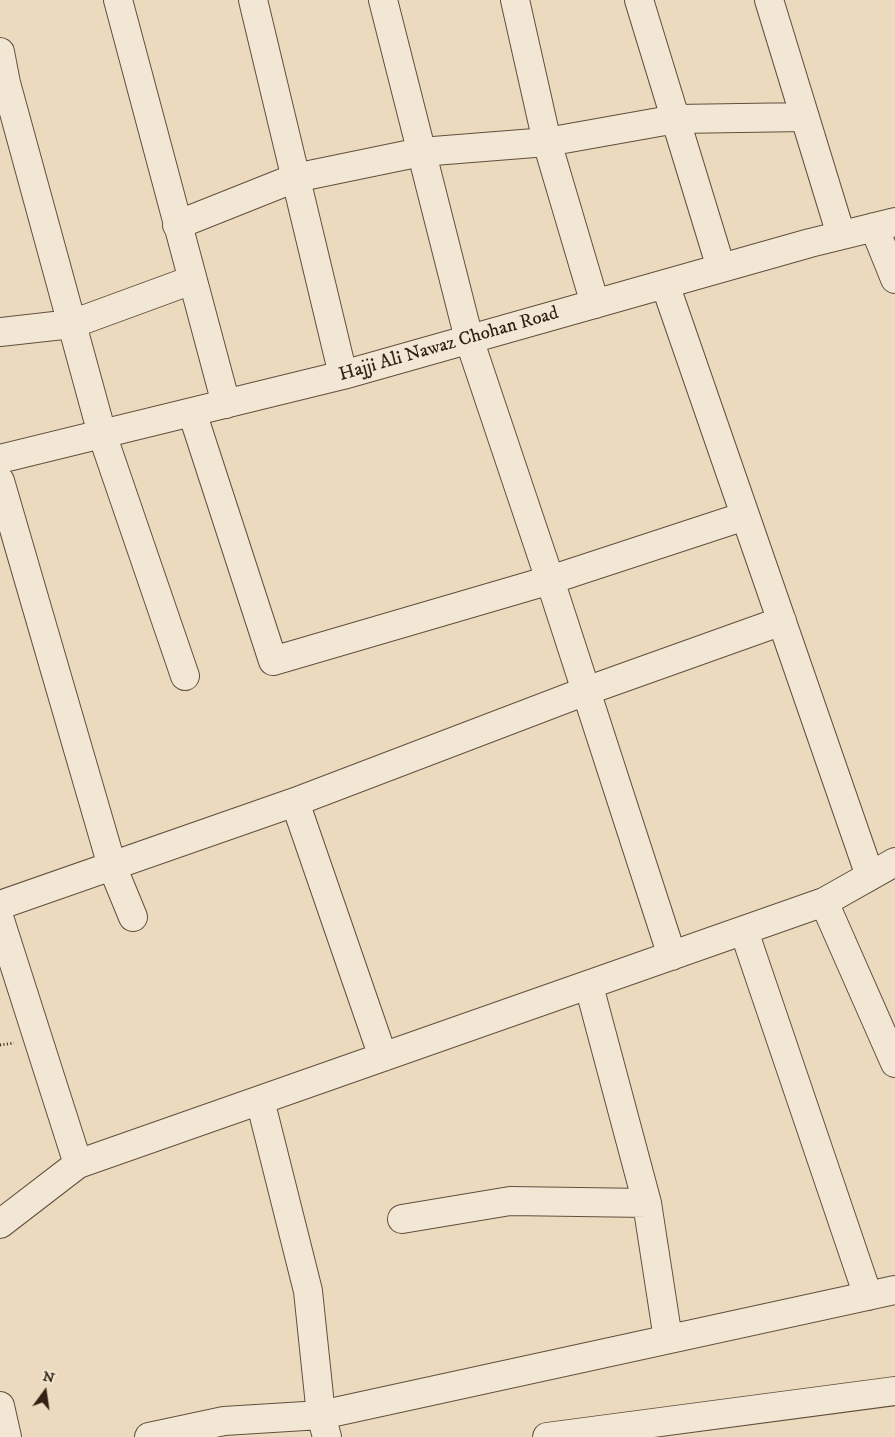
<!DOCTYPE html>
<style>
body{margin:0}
#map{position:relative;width:895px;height:1437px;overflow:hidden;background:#ebdabd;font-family:"IM FELL DW Pica",serif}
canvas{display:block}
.north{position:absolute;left:20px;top:1367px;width:50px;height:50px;-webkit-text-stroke:4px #f2e7d4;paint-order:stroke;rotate:14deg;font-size:14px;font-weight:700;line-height:20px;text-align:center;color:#332113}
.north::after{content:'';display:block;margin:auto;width:18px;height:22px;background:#332113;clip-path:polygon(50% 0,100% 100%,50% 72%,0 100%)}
</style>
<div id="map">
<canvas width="895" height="1437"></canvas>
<div class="north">N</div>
</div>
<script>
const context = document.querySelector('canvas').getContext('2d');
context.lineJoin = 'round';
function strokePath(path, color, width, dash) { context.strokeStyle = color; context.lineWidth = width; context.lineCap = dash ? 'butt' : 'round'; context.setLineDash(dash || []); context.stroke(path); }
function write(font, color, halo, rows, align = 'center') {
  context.font = font + ' "IM FELL DW Pica",serif'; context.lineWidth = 4; context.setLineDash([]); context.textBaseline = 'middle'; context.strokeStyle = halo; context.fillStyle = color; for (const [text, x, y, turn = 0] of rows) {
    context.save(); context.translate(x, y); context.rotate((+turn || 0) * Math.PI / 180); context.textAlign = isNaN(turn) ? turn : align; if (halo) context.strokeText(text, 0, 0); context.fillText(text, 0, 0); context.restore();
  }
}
const path = new Path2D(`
 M0 1045 14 1043`);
const minor = new Path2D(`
 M118 0 226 404
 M253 0 343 375
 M383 0 469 339 550 580 672 956
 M515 0 547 142 595 304
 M639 0 721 268
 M769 0 841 235
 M0 52 6 83 102 434 185 676
 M177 225 295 178 421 152 547 142 676 119 805 117
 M874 227 895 279
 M665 284 870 876
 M0 332 72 324 192 280
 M192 412 273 661 550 580 745 516
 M0 459 343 375 810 243 895 222
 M0 481 112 866 133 917
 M295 802 383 1057
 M824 902 895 1063
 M0 905 295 802 586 691 782 621
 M0 920 78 1164
 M744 931 868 1296
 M589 986 647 1203 668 1339
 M260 1100 308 1291 321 1415 327 1437
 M402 1219 510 1201 647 1203
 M0 1224 78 1164 824 902 895 862
 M0 1406 7 1437
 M149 1437 224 1421 321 1415 895 1290
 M547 1437 895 1391`);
const streetNames = [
 ["Hajji Ali Nawaz Chohan Road",449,345,-16]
];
strokePath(minor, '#614f3e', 30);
strokePath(path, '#332113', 3, [1, 2.5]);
strokePath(minor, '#f2e7d4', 28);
write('19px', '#332113', '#f2e7d4', streetNames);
</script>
